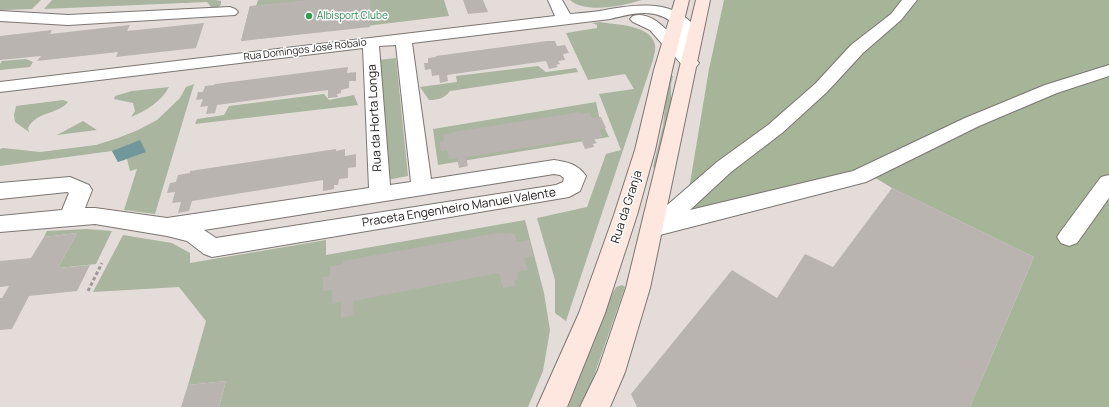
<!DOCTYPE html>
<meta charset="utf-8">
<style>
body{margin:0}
canvas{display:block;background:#e3dcd9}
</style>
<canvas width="1109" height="407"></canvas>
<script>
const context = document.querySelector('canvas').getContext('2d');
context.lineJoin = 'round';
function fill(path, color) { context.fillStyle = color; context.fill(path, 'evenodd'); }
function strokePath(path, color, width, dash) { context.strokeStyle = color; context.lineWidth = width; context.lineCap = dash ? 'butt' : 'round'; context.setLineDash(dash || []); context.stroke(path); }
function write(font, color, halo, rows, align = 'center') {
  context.font = font + ' Manrope,sans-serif'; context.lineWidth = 3; context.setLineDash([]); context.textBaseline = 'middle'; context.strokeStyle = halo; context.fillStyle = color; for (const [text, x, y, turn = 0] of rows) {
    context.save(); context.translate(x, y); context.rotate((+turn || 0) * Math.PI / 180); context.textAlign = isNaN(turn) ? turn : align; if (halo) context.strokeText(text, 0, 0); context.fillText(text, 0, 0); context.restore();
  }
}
const green = new Path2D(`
 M0 0H41L32 9 3 10H0Z
 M52 0H216L221 1V4L219 7 212 8 207 2 44 9Z
 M258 0H444L449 16 241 41 250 6H256Z
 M570 0H642C622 6 586 14 570 0Z
 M600 22C615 25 651 24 655 45 656 49 654 56 653 60L566 321 555 313V280L537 218 587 207 606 154 621 150 599 94 634 89 625 74 588 80 566 33 597 28V25L592 23Z
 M396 58 408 176 387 180 378 60Z
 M26 59 33 62 30 67 0 70V64L2 61Z
 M538 66 546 72 576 68 578 72 450 91C445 98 438 100 429 100L420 87 457 82 456 76Z
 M668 75 673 76 671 84V106L658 169 653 167 663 126Z
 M194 84 155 214 124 210 137 169 130 171 127 159 118 162 112 151 0 166V149L3 148 40 152 96 145 118 138 138 130 157 120 180 98 186 87Z
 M169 87C162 101 146 111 131 117L135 111 133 103 114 99 115 96 132 91Z
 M324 94 329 100 354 95 358 105 195 124 197 119 224 115 229 106Z
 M63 100 68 102C57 115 37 111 28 128L29 132 15 122 14 115 16 106Z
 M596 102 599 116 609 137 438 165 433 129Z
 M83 121 97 130 57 135Z
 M525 220 544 293 550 330 543 371 528 407H219L226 381 188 385 206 321 179 287 93 292 123 235 172 243 190 253V263L326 240V255Z
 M87 229 112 231 96 264 58 268 77 233 44 237 47 231Z
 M622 285 625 287 624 290 583 407H568L611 296 616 287Z`);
const forest = new Path2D(`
 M724 0H1109V407H970L1034 257 892 188 861 169C802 182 744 199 685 213L709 69Z`);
const water = new Path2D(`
 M140 140 146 152 118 162 112 151Z`);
const building = new Path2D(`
 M308 0H370V27L241 41 250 6Z
 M463 0H483L488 12 468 14Z
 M204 23 196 48 116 57 118 52 37 61 41 56 0 60V36L52 30 50 34 130 25 127 31Z
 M547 41H555L557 46 565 45 569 53 563 54 565 60 558 61 560 64 556 65 558 67 549 69 546 61 447 75 448 81 440 83 439 75 432 76 431 69 425 70 424 63H428V58L436 57V56Z
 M348 67 347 73 356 72V81H349V88L341 90V93L337 94 338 97 328 98V90L217 105 215 113 206 114 208 106 200 107 203 99 196 100 198 92H203L205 86 214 85 215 84Z
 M580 112 581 114 589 112 592 118 601 117 606 128 599 129 603 137 594 139 597 143 593 144 594 147 585 149 581 139 466 157 468 166 459 168 457 158 449 159 447 150 441 151 439 142 444 141 443 135 453 133V132Z
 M336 149V151L345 149V156L356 154V167L348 168V178L339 179 338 185H334V189L323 191V180L192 201 189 211 178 213 181 202 172 203 175 192 167 193 170 183 176 182 178 175 190 173V171Z
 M892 188 1034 257 970 407H637L631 394 732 270 777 298 805 254 833 267Z
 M503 232 504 234 514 233 517 242 529 240 533 256 524 258 528 270 517 272 518 280H514L515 286 503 288 499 273 353 301 354 315 341 318V302L332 304V290L323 291V277L330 276V266L343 264V261Z
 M77 233 58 268 90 265 77 291 29 296 12 329 0 330V298H2L9 286 0 287V261L31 258 44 237Z
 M226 381 219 407H181L188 385Z`);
const path = new Path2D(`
 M88 291 102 263`);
const minor = new Path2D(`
 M548 0H562L570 14C583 13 597 12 610 9 640 4 674 0 695 27L691 54 699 63 696 67C685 69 680 64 674 55L675 47 670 48 664 46 650 30 633 22 630 19 633 16C650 11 666 28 676 41L679 28C658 7 637 12 610 19L412 43 431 179 554 160C567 162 578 164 586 176L580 191 569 197 212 257 204 254 187 241 167 236 95 224 0 232V216L62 210 69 193 67 192 0 199V183L70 177 89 185 92 190 85 208H95L167 218 369 188 363 48 0 92V82L555 16ZM396 45 411 182 390 185 379 46ZM554 174 560 175 564 178 563 182 556 185 216 238 204 230Z
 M902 0H917L901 20 863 53 827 92 782 133 731 172 690 210 853 171 965 118 1045 85 1109 65V76L1057 93 979 126 866 182 652 237 644 234 641 228 644 222 650 220 717 162 768 125 815 84 851 45 891 14Z
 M230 7 235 9 238 12 235 15 68 25 0 21V11L68 15Z
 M1109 175V198L1077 243 1069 246 1061 243 1057 237 1061 231 1101 177Z`);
const secondary = new Path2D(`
 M675 0H689L672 70 655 150 637 215 605 313 567 407H537L579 313 614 215 635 150 654 70Z
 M696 0H710L650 288 625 372 610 407H580L598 370 626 288Z`);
const markers = [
 [309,16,4,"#2e9e5b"]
];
const farLeisurenames = [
 ["Albisport Clube",317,16]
];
const farStreetnames = [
 ["Rua Domingos José Robalo",305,50,-7]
];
const streetNames = [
 ["Rua da Horta Longa",375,118,-93],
 ["Rua da Granja",627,207,-72],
 ["Praceta Engenheiro Manuel Valente",459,208,-9]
];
fill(green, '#a9b59e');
fill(forest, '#a6b498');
fill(water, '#71979c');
fill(building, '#bab4b1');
strokePath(minor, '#7c7673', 2);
strokePath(secondary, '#7c7673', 2);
strokePath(path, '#9f9997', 3, [3.5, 2.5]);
fill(minor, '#fff');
fill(secondary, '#fee7de');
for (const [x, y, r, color] of markers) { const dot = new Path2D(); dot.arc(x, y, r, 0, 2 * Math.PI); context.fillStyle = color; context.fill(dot); strokePath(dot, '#fff', 1.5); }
write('10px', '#27864d', '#fff', farLeisurenames, 'left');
write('10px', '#242120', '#fff', farStreetnames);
write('12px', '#242120', '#fff', streetNames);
</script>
